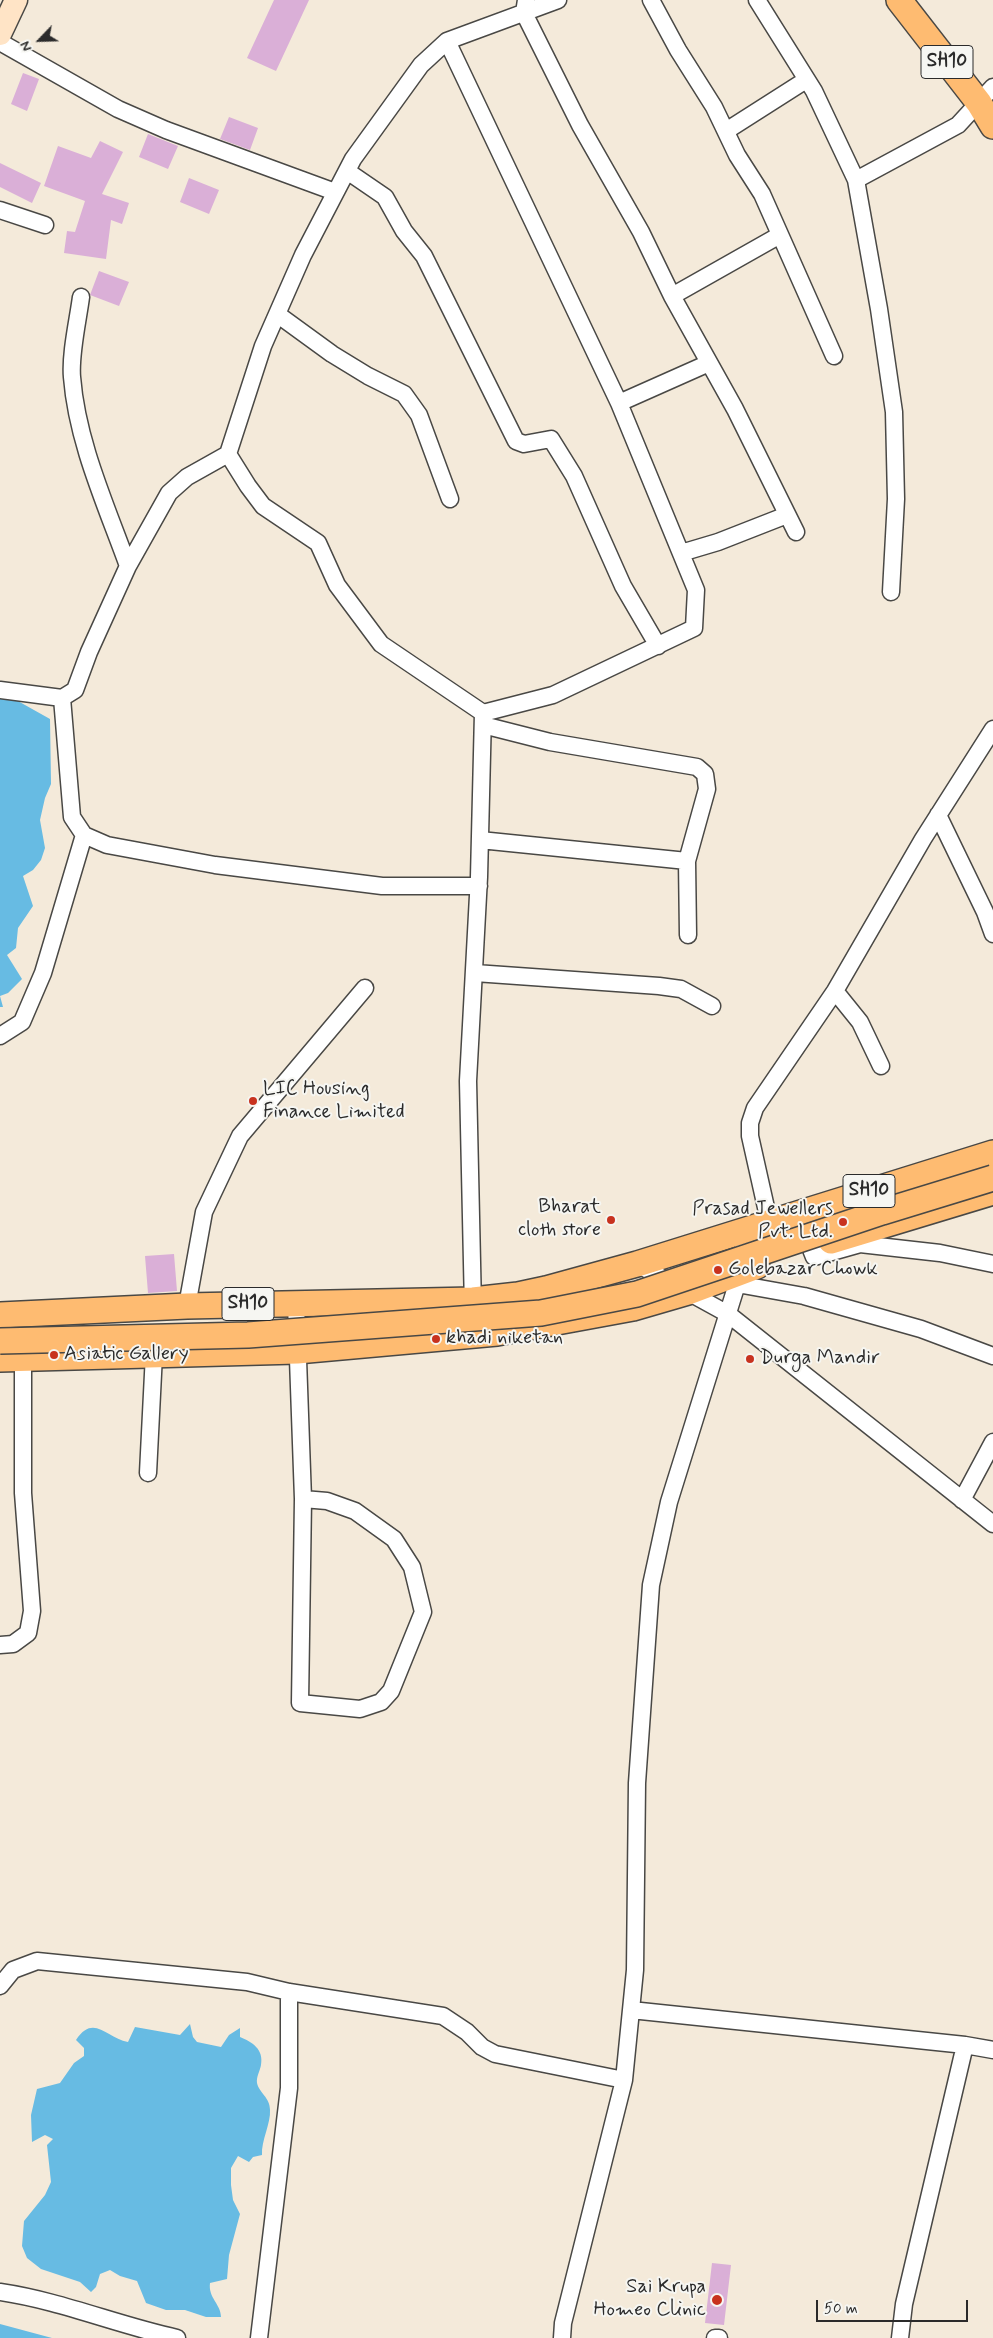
<!DOCTYPE html>
<style>
body{margin:0}
#map{position:relative;width:993px;height:2338px;overflow:hidden;background:#f4eada;font-family:Mynerve,sans-serif}
canvas{display:block}
.north{position:absolute;left:15px;top:15px;width:50px;height:50px;-webkit-text-stroke:4px #f6f6f2;paint-order:stroke;rotate:246deg;font-size:14px;font-weight:700;line-height:20px;text-align:center;color:#2b2b2b}
.north::after{content:'';display:block;margin:auto;width:18px;height:22px;background:#2b2b2b;clip-path:polygon(50% 0,100% 100%,50% 72%,0 100%)}
.scale{position:absolute;left:816px;top:2300px;width:152px;height:22px;box-sizing:border-box;border:2px solid #2b2b2b;border-top:0;padding-left:6px;font-size:15px;line-height:18px;white-space:nowrap;color:#2b2b2b;-webkit-text-stroke:4px #f6f6f2;paint-order:stroke}
</style>
<div id="map">
<canvas width="993" height="2338"></canvas>
<div class="north">N</div>
<div class="scale">50 m</div>
</div>
<script>
const context = document.querySelector('canvas').getContext('2d');
context.lineJoin = 'round';
function fill(path, color) { context.fillStyle = color; context.fill(path, 'evenodd'); }
function strokePath(path, color, width, dash) { context.strokeStyle = color; context.lineWidth = width; context.lineCap = dash ? 'butt' : 'round'; context.setLineDash(dash || []); context.stroke(path); }
function write(font, color, halo, rows, align = 'center') {
  context.font = font + ' Mynerve,sans-serif'; context.lineWidth = 4; context.setLineDash([]); context.textBaseline = 'middle'; context.strokeStyle = halo; context.fillStyle = color; for (const [text, x, y, turn = 0] of rows) {
    context.save(); context.translate(x, y); context.rotate((+turn || 0) * Math.PI / 180); context.textAlign = isNaN(turn) ? turn : align; if (halo) context.strokeText(text, 0, 0); context.fillText(text, 0, 0); context.restore();
  }
}
const water = new Path2D(`
 M0 691 50 719 51 784 45 798 40 820 45 848 41 860 33 870 23 876 33 906 18 928 16 948 7 955 22 979 8 993 0 996 3 1007H0Z
 M190 2024 193 2037 197 2042 221 2047 229 2035 240 2028V2037C252 2042 264 2049 261 2065 260 2071 256 2077 257 2083 259 2093 270 2097 270 2110 271 2123 261 2141 262 2155L253 2157 249 2162 238 2156 231 2168V2185L233 2200 240 2214 229 2255 227 2279 210 2283C208 2298 221 2304 221 2317H206L185 2310H166L146 2303 137 2281 120 2276 110 2270 100 2274 96 2287 91 2292 80 2282 41 2269 27 2258 22 2246 24 2221 45 2195 51 2182 47 2145 53 2139 45 2135 32 2142 31 2115 37 2089 60 2083 74 2063 84 2056V2048L76 2040C94 2013 107 2039 128 2042L135 2027 180 2035Z
 M0 2324 52 2338H0Z`);
const building = new Path2D(`
 M274 0H309L276 71 247 58Z
 M23 73 39 79 27 111 11 104Z
 M229 117 258 128 250 150 220 139Z
 M148 134 178 146 168 169 139 157Z
 M100 141 123 152 102 194 129 203 122 224 111 220 106 259 64 253 67 231 75 232 85 201 44 186 58 146 91 158Z
 M0 163 41 183 32 203 0 187Z
 M189 178 219 190 209 214 180 202Z
 M99 271 129 282 119 306 90 295Z
 M174 1254 177 1291 148 1293 145 1256Z
 M712 2263 731 2265 724 2325 705 2323Z`);
const minor = new Path2D(`
 M526 0 524 13 580 125 641 232 672 296 735 409 796 532
 M651 0 678 50 714 107 737 155 762 194 834 356
 M757 0 814 91 856 180 879 309 894 412 896 499 891 592
 M447 41 619 403 696 590 694 628 553 695 483 713 381 644 337 585 318 543 263 506 248 486 228 454 263 346 303 255 353 159 421 65 447 41 558 0
 M0 42 118 109 166 130 335 192
 M726 131 806 80
 M347 171 385 197 404 231 424 256 516 441 524 444 551 439 574 476 623 586 658 646
 M856 180 958 125 993 87
 M0 210 45 225
 M672 296 780 235
 M81 297C78 320 70 354 72 377 77 442 106 505 128 566
 M277 314 332 354 368 376 404 394 419 415 450 499
 M619 403 709 363
 M681 553 718 542 787 515
 M0 690 62 698 75 690 89 652 128 566 169 493 187 477 228 454
 M62 698 72 817 84 835 107 845 215 865 382 886H479
 M483 725 550 742 697 767 705 774 707 789 687 861 688 935
 M938 815 985 912 993 934
 M480 840 687 861
 M475 973 659 986 681 989 712 1006
 M835 991 860 1022 881 1066
 M0 1036 22 1022 43 973 84 835
 M769 1221 750 1136V1123L755 1108 835 991 923 839 993 729
 M803 1229 814 1257 860 1244 940 1253 993 1264
 M637 1264 728 1314 993 1524
 M737 1284 804 1296 921 1329 993 1356
 M296 1303 303 1499 300 1703 360 1709 381 1702 391 1691 423 1612 412 1567 394 1539 355 1511 327 1501 303 1499
 M187 1306 204 1212 240 1136 365 988
 M473 1308 468 1081 479 877 483 713
 M148 1473 154 1354
 M962 1500 993 1442
 M0 1645 13 1644 28 1633 32 1611 23 1493V1358
 M0 1986 13 1970 37 1961 247 1982 289 1992 443 2016 467 2032 482 2047 495 2054 624 2080
 M631 2010 965 2045 993 2050
 M0 2292C61 2301 117 2325 177 2338
 M259 2338 289 2088V1992
 M562 2338 563 2323 624 2080 635 1970 637 1783 651 1585 669 1502 737 1284 746 1230
 M715 2338H719
 M900 2338 904 2304 965 2045`);
const secondary = new Path2D(`
 M0 34 16 0`);
const primary = new Path2D(`
 M899 0 979 103 993 126
 M831 1241 993 1192
 M0 1315 187 1306 473 1300 518 1295 546 1289 637 1264 993 1153
 M0 1359 297 1351 497 1333 633 1308 688 1292 757 1266`);
const primaryBridge = new Path2D(`
 M0 1341 248 1335 541 1313 637 1294 882 1212 993 1178`);
const markers = [
 [253,1101,5,"#c8321e"],
 [611,1220,5,"#c8321e"],
 [843,1222,5,"#c8321e"],
 [718,1270,5,"#c8321e"],
 [436,1339,5,"#c8321e"],
 [54,1355,5,"#c8321e"],
 [750,1359,5,"#c8321e"],
 [717,2300,6,"#c8321e"]
];
const shields = [
 [947,62,52],
 [869,1191,52],
 [248,1304,52]
];
const shieldNames = [
 ["SH10",947,62],
 ["SH10",869,1191],
 ["SH10",248,1304]
];
const poiNames = [
 ["LIC Housing",263,1090],
 ["Finance Limited",263,1113],
 ["Bharat",601,1208,"right"],
 ["cloth store",601,1231,"right"],
 ["Prasad Jewellers",833,1210,"right"],
 ["Pvt. Ltd.",833,1233,"right"],
 ["Golebazar Chowk",728,1270],
 ["khadi niketan",446,1339],
 ["Asiatic Gallery",64,1355],
 ["Durga Mandir",760,1359],
 ["Sai Krupa",706,2288,"right"],
 ["Homeo Clinic",706,2311,"right"]
];
fill(water, '#67bbe3');
fill(building, '#daafd7');
strokePath(minor, '#494845', 19);
strokePath(secondary, '#494845', 25);
strokePath(primary, '#494845', 28);
strokePath(minor, '#fff', 16);
strokePath(secondary, '#ffe4c6', 22);
strokePath(primary, '#febb71', 25);
strokePath(primaryBridge, '#494845', 28, []);
strokePath(primaryBridge, '#febb71', 25);
for (const [x, y, r, color] of markers) { const dot = new Path2D(); dot.arc(x, y, r, 0, 2 * Math.PI); context.fillStyle = color; context.fill(dot); strokePath(dot, '#f6f6f2', 2); }
for (const [x, y, w] of shields) { const box = new Path2D(); box.roundRect(x - w / 2, y - 16.5, w, 33, 4); context.fillStyle = '#f6f6f2'; context.fill(box); strokePath(box, '#2b2b2b', 1); }
write('bold 19px', '#2b2b2b', null, shieldNames);
write('20px', '#2b2b2b', '#f6f6f2', poiNames, 'left');
</script>
